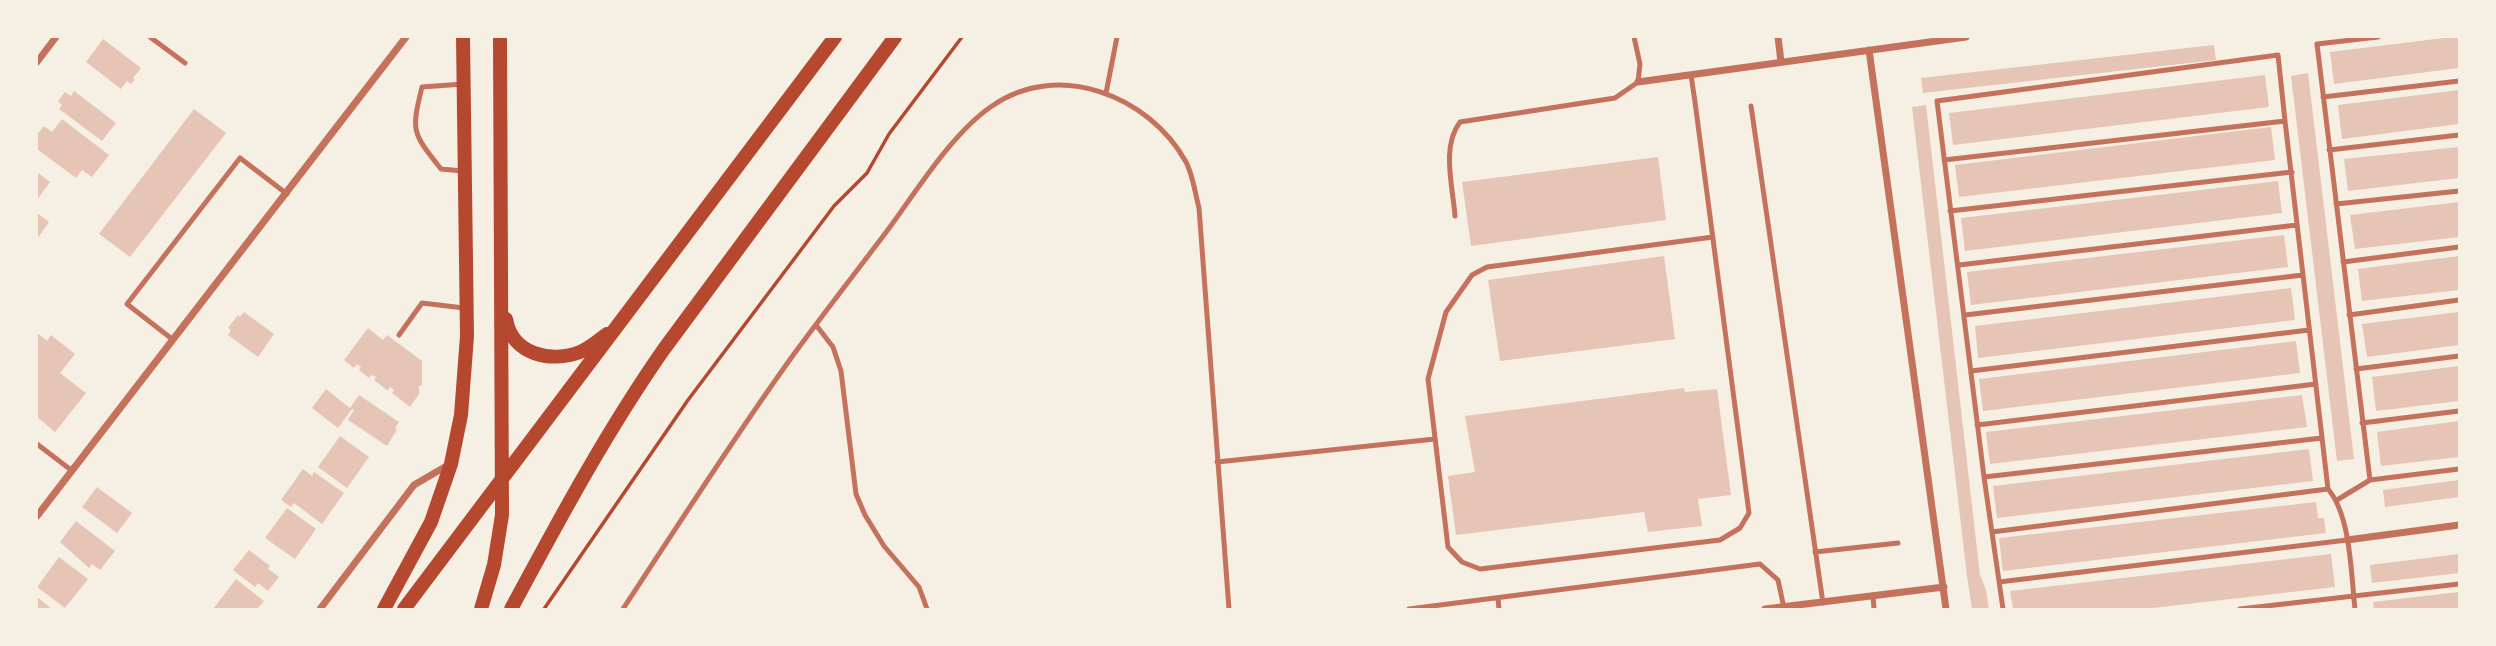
<!DOCTYPE html>
<style>
body{margin:0}
#map{position:relative;width:2496px;height:646px;overflow:hidden;background:#f6efe4;font-family:Poppins,sans-serif}
canvas{display:block}
.frame{position:absolute;inset:0;border:38px solid #f6efe4;pointer-events:none}
</style>
<div id="map">
<canvas width="2496" height="646"></canvas>
<div class="frame"></div>
</div>
<script>
const context = document.querySelector('canvas').getContext('2d');
context.lineJoin = 'round';
function fill(path, color) { context.fillStyle = color; context.fill(path, 'evenodd'); }
function strokePath(path, color, width, dash) { context.strokeStyle = color; context.lineWidth = width; context.lineCap = dash ? 'butt' : 'round'; context.setLineDash(dash || []); context.stroke(path); }
const building = new Path2D(`
 M2452 37H2459V68L2334 84 2330 52Z
 M103 39 141 68 133 78 135 80 131 84 127 81 121 89 86 62Z
 M2214 45 2216 60 1923 93 1921 78Z
 M2308 73 2354 459 2337 461 2291 76Z
 M2265 75 2269 107 1953 145 1949 113Z
 M2459 90V124L2342 139 2338 105Z
 M74 91 116 123 102 141 59 109 62 105 58 101 65 92 71 96Z
 M1926 105 1980 575 1986 590 1989 609H1972L1967 576 1912 107Z
 M194 109 226 133 130 257 99 234Z
 M62 119 109 155 92 177 82 170 76 178 37 149V135L44 126 52 132Z
 M2271 127 2275 160 1959 197 1955 165Z
 M2459 147V178L2348 191 2344 159Z
 M1658 157 1666 220 1471 246 1462 182Z
 M37 172 50 182 37 200Z
 M2278 181 2282 213 1965 251 1961 218Z
 M2459 202V237L2355 249 2350 215Z
 M37 213 49 222 37 239Z
 M2284 235 2288 267 1971 305 1967 272Z
 M1664 256 1675 339 1500 361 1488 280Z
 M2459 256V290L2362 301 2358 269Z
 M2291 288 2295 320 1978 358 1975 326Z
 M244 312 274 334 258 357 228 335 231 330 228 328 238 315 240 317Z
 M2459 312V345L2367 357 2362 324Z
 M368 328 383 340 387 335 422 361V385L419 386V394L410 407 392 393 394 390 390 387 388 391 374 380 376 377 372 375 369 378 359 370 361 367 357 364 354 368 344 360Z
 M37 333 47 341 51 335 75 354 60 373 86 393 55 432 37 417Z
 M2296 341 2300 373 1983 411 1979 379Z
 M2459 366V401L2376 411 2372 377Z
 M1684 388 1685 392 1717 389 1731 495 1698 499 1702 526 1648 532 1644 512 1456 535 1448 476 1475 472 1465 416Z
 M326 389 350 408 359 395 399 422 395 428 397 430 387 446 348 420 354 410 352 409 338 428 312 408Z
 M2302 395 2307 427 1990 464 1986 432Z
 M2459 421V457L2381 466 2377 432Z
 M340 436 369 457 347 488 318 467Z
 M2309 449 2313 481 1997 518 1993 486Z
 M303 469 312 476 314 472 344 493 322 524 294 503 291 507 281 500Z
 M2459 480V497L2385 507 2383 490Z
 M97 487 132 513 117 533 82 507Z
 M2316 502 2318 518H2324L2326 533 2003 571 1999 538Z
 M287 508 316 529 295 559 265 538Z
 M76 521 115 551 100 570 92 564 89 568 60 542Z
 M249 550 270 566 268 569 279 577 268 591 258 583 255 587 233 570Z
 M2331 554 2335 587 2144 609H2013L2010 591Z
 M2459 554V573L2372 583 2370 565Z
 M59 557 88 579 65 608 37 587Z
 M236 579 264 601 257 609H213Z
 M2459 592V609H2374L2373 602Z
 M37 597 52 609H37Z`);
const path = new Path2D(`
 M544 609 688 400 834 206 867 173 889 134 962 37`);
const service = new Path2D(`
 M150 37 185 63
 M1691 75 1695 102 1749 513 1740 528 1720 540 1480 569 1462 562 1448 547 1428 379 1446 312 1472 275 1487 267 1713 237
 M1106 93 1117 37
 M2323 97 2459 81
 M1751 106 1823 603
 M2329 150 2459 135
 M1944 160 2285 121 2328 489C2351 516 2351 574 2355 609
 M463 171 441 169C412 132 411 132 422 87L463 84
 M2336 204 2459 191
 M1950 211 2292 172
 M1455 216C1453 187 1441 147 1460 122L1615 98 1638 82 1640 64 1634 37
 M2343 262 2459 247
 M1959 265 2297 225
 M1965 315 2303 275
 M2349 315 2459 300
 M816 325 833 347 841 371 856 494 865 515 884 546 919 587 927 609
 M399 335 422 303 464 308
 M172 339 127 304 240 158 287 194
 M2356 369 2459 356
 M1971 371 2309 330
 M2362 423 2459 411
 M1977 425 2316 384
 M37 444 71 470
 M1217 462 1435 439
 M1984 477 2322 438
 M2370 480 2317 44 2378 37
 M2337 500 2370 480 2459 469
 M1992 532 2328 489
 M1815 552 1898 543
 M1999 582 2347 540
 M1873 596 1874 609
 M1498 598 1499 609
 M623 609C679 524 734 437 794 354 824 313 856 272 887 231 916 192 952 133 992 106 1057 60 1149 95 1186 162 1193 175 1195 193 1199 208L1229 609
 M1409 609 1760 564 1778 580 1784 608
 M2003 609 1984 477 1937 101 2278 55 2285 121
 M2240 609 2459 584`);
const minor = new Path2D(`
 M1778 37 1781 62
 M1869 50 1946 609
 M37 62 56 37
 M1638 82 1966 37
 M37 516 406 37
 M2347 540 2459 525
 M320 609 414 485 450 464
 M1765 609 1944 587`);
const secondary = new Path2D(`
 M506 319C512 355 551 363 580 352 590 348 599 340 607 334
 M384 609 431 522 451 464 461 415 467 336 463 37
 M404 609 835 37
 M481 609 494 565 502 515 500 37
 M511 609C559 520 606 432 664 349L895 37`);
fill(building, '#e6c5b7');
strokePath(path, '#b5482f', 3.5);
strokePath(service, '#c5725c', 5);
strokePath(minor, '#c5725c', 7);
strokePath(secondary, '#b5482f', 14);
</script>
